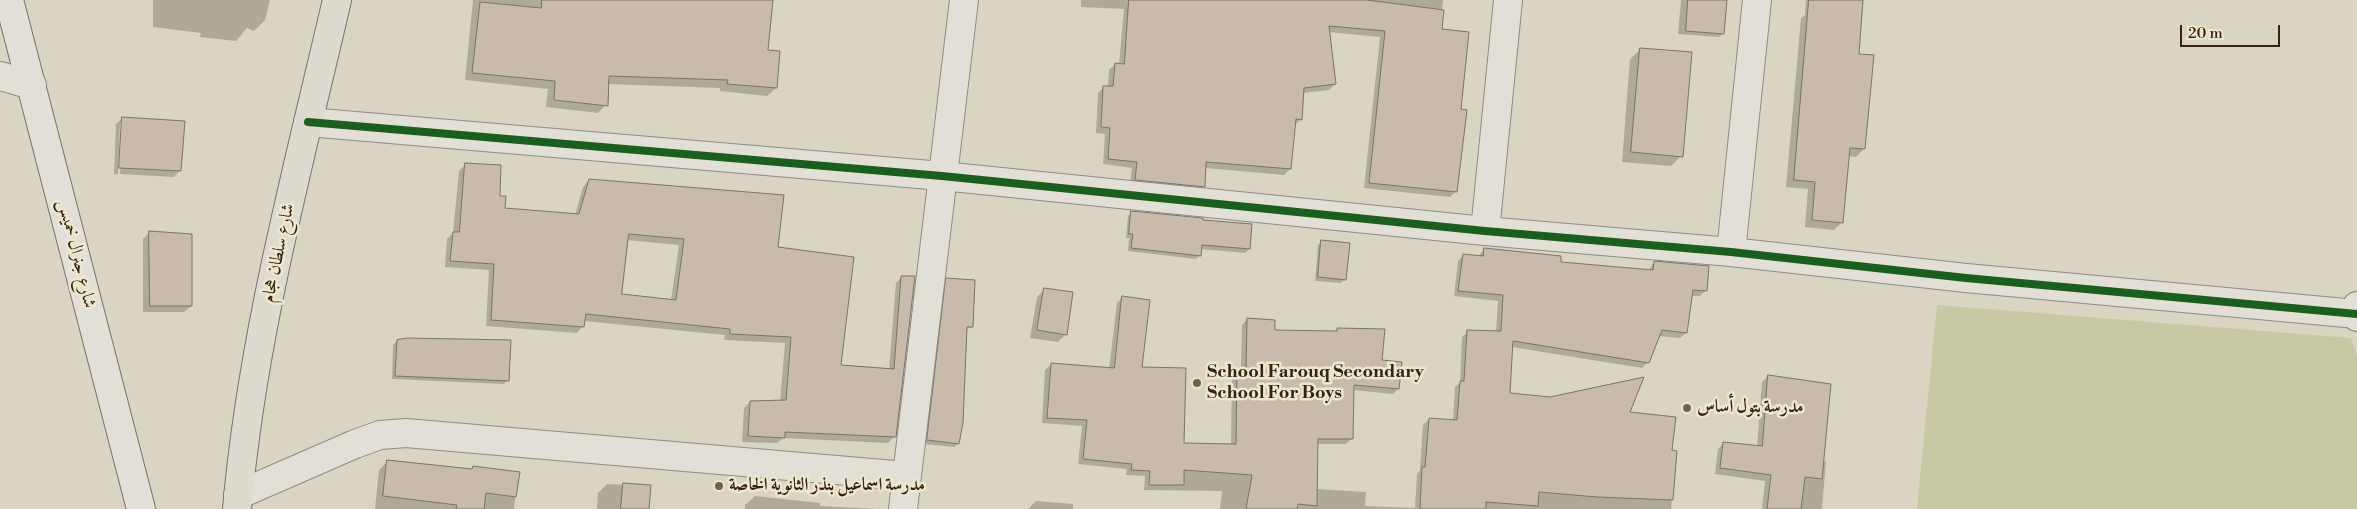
<!DOCTYPE html>
<meta charset="utf-8">
<style>
body{margin:0}
#map{position:relative;width:2357px;height:509px;overflow:hidden;background:#dad4c2;font-family:"Libre Bodoni",serif}
canvas{display:block}
.scale{position:absolute;left:2180px;top:25px;width:100px;height:22px;box-sizing:border-box;border:2px solid #38220f;border-top:0;padding-left:6px;font-size:15px;line-height:18px;white-space:nowrap;color:#38220f;-webkit-text-stroke:4px #ede7d0;paint-order:stroke}
</style>
<div id="map">
<canvas width="2357" height="509"></canvas>
<div class="scale">20 m</div>
</div>
<script>
const context = document.querySelector('canvas').getContext('2d');
context.lineJoin = 'round';
function fill(path, color) { context.fillStyle = color; context.fill(path, 'evenodd'); }
function strokePath(path, color, width, dash) { context.strokeStyle = color; context.lineWidth = width; context.lineCap = dash ? 'butt' : 'round'; context.setLineDash(dash || []); context.stroke(path); }
function write(font, color, halo, rows, align = 'center') {
  context.font = font + ' "Libre Bodoni",Amiri,serif'; context.lineWidth = 5; context.setLineDash([]); context.textBaseline = 'middle'; context.strokeStyle = halo; context.fillStyle = color; for (const [text, x, y, turn = 0] of rows) {
    context.save(); context.translate(x, y); context.rotate((+turn || 0) * Math.PI / 180); context.textAlign = isNaN(turn) ? turn : align; if (halo) context.strokeText(text, 0, 0); context.fillText(text, 0, 0); context.restore();
  }
}
const green = new Path2D(`
 M1937 305 2351 338 2357 356V509H1917Z`);
const shadow = new Path2D(`
 M153 0H270L265 20 254 31 247 28 236 41 200 37 201 33 153 27Z
 M473 0H772L767 52 776 88 767 96 720 91V88L608 84 606 105 598 113 546 107 548 89 465 80Z
 M1081 0H1443L1440 30 1459 110 1456 191 1450 197 1364 188 1380 37 1328 32 1335 84 1329 90 1303 93 1301 119 1295 125 1290 169 1284 175 1205 168 1204 186 1198 192 1130 185 1132 168 1103 164 1105 134 1096 133 1098 93 1104 87H1108L1109 70 1115 64H1119L1124 9 1081 7Z
 M1681 0H1726L1723 34 1719 37 1678 34Z
 M1806 0H1863L1857 55 1864 149 1856 157 1848 156 1842 222 1834 230 1805 227 1808 189 1786 187 1801 18 1805 15Z
 M1641 49 1681 156 1671 166 1622 162 1630 59Z
 M123 118 180 170 174 177 120 174 123 123H120L118 174H114L116 124Z
 M465 165 499 197 504 209 575 215 583 187 589 180 777 248 840 366 889 370 896 283 902 277 895 436 888 443 783 438 777 443 742 442 744 408 750 402H780L785 343 724 340 725 335 584 321 583 326 577 333 486 326 489 270 445 267 447 239 453 233 459 171ZM627 240 679 245 671 300 621 295Z
 M1132 212 1249 249 1245 253 1200 249V255L1196 259 1128 251 1129 238H1126L1128 216Z
 M150 232 191 306 184 312H143V239Z
 M1322 241 1345 279 1341 283 1315 281 1318 245Z
 M1484 249 1559 263 1648 271 1654 262 1705 291 1700 296H1691L1686 333 1680 338 1658 336 1648 362 1642 368 1512 347 1509 394 1629 413 1671 451 1676 452 1671 509H1220L1222 491 1144 490 1145 476 1126 475 1127 469 1078 464 1082 426 1042 423 1045 370 1051 365 1109 369 1117 303 1122 298 1140 369 1183 444 1231 445 1232 376 1241 370 1242 325 1247 319 1274 332 1334 333 1337 329 1380 361 1398 389 1393 394 1353 390 1352 438 1346 444H1317L1316 489 1366 492 1365 506 1415 508 1417 474 1420 470 1423 425 1429 419 1453 421 1455 387 1460 383 1462 337 1468 332H1496L1498 301 1454 296 1458 261 1463 255 1479 256Z
 M947 279 972 327 965 330 958 444 954 447 924 444 943 283Z
 M1045 289 1066 334 1058 342 1030 338 1037 297Z
 M397 341 508 380 504 384 392 379 393 345Z
 M1768 376 1823 461H1826L1822 509H1762L1765 481 1715 474 1718 449 1724 443 1757 447 1762 382Z
 M388 461 518 473 514 509H375L379 470Z
 M607 484 649 486 648 509H597L598 493Z
 M755 496 820 503V506L876 509H745V505Z
 M1036 501 1073 504V509H1028Z`);
const building = new Path2D(`
 M542 0H773L768 50 780 51 777 88 727 84 728 80 609 76 608 106 554 100 555 81 472 73 480 2 541 8Z
 M1129 0H1367L1444 10 1442 29 1469 32 1461 109 1467 110 1457 192 1369 183 1385 31 1329 26 1336 84 1304 88 1302 120 1296 119 1291 169 1206 162 1205 187 1135 180 1137 162 1108 159 1110 128 1101 127 1103 86H1113L1115 63 1124 64Z
 M1688 0H1727L1724 34 1686 31Z
 M1809 0H1863L1859 54 1874 55 1865 149 1850 148 1843 223 1812 220 1815 182 1794 180Z
 M1640 48 1692 52 1683 157 1631 152Z
 M122 117 185 121 181 171 119 168Z
 M465 163 501 165 500 196H506L505 208 579 214 589 179 784 195 778 247 854 257 841 365 894 369 901 276H915L896 437 785 432V438L748 436 750 401 786 400 791 337 730 334V329L586 314 584 327 491 320 494 264 450 261 453 232H459ZM629 234 684 239 676 300 622 294Z
 M1131 211 1203 218V220L1252 224 1250 249 1202 245 1201 256 1131 248 1133 234H1129Z
 M149 231 192 234V306H150Z
 M1321 240 1350 243 1346 280 1318 277Z
 M1484 248 1561 256V262L1653 270 1654 261 1709 266 1707 291 1693 290 1687 333 1662 330 1649 363 1513 341 1510 393 1550 397 1644 377 1630 412 1676 417 1672 450 1677 451 1673 500 1597 497 1539 492 1538 506 1486 502V509H1420L1422 467H1425L1429 418 1457 420 1460 381H1464L1467 330 1501 331 1503 295 1458 291 1463 254 1483 256Z
 M946 278 975 280 973 327H967L963 423 959 444 927 440Z
 M1044 288 1073 292 1067 335 1037 330Z
 M1122 296 1150 300 1142 367 1186 368 1184 443 1236 444 1237 369H1246L1247 318 1275 320V330L1337 331V328L1385 329 1382 360 1402 362 1399 389 1354 385 1353 439H1318L1317 506 1298 504 1297 509H1246L1252 475 1184 470V485H1149L1150 471 1131 470 1132 464 1083 459 1087 420 1047 418 1051 363 1114 368Z
 M408 338 511 340 509 381 395 376 397 340Z
 M1768 375 1831 384 1822 479 1805 477 1801 509H1767L1771 475 1720 468 1723 442 1762 446Z
 M387 460 472 469 473 466 520 472 516 497 486 493 484 509H456L457 505 383 496Z
 M623 483 651 485 649 509H621Z`);
const street = new Path2D(`
 M0 76 32 85
 M308 122 942 176 1485 231 1731 252 1966 278 2357 314
 M1485 231 1508 0
 M1731 252 1757 0
 M238 495 355 444 380 435 406 433 906 476
 M903 509 964 0`);
const secondary = new Path2D(`
 M9 0 141 509
 M2357 306V317`);
const highway = new Path2D(`
 M237 509C252 337 298 168 337 0`);
const cycleway = new Path2D(`
 M308 122 942 176 1485 231 1731 252 1966 278 2357 314`);
const markers = [
 [1197,383,5,"#71604e"],
 [1687,408,5,"#71604e"],
 [719,486,5,"#71604e"]
];
const streetNames = [
 ["شارع سلطان هجام",279,253,-78],
 ["شارع جنرال خميس",76,254,76]
];
const poiNames = [
 ["School Farouq Secondary",1207,373],
 ["School For Boys",1207,394],
 ["مدرسة بتول أساس",1697,408],
 ["مدرسة اسماعيل بنذر الثانوية الخاصة",729,486]
];
fill(green, '#c8c8a4');
fill(shadow, '#0003');
fill(building, '#c9bbab');
strokePath(building, '#7a7367', 1);
strokePath(street, '#918b7e', 30);
strokePath(secondary, '#7a7367', 30);
strokePath(highway, '#7a7367', 30);
strokePath(street, '#e2dfd6', 28);
strokePath(secondary, '#e2dfd6', 28);
strokePath(highway, '#dddacf', 28);
strokePath(cycleway, '#1b5e20', 8);
for (const [x, y, r, color] of markers) { const dot = new Path2D(); dot.arc(x, y, r, 0, 2 * Math.PI); context.fillStyle = color; context.fill(dot); strokePath(dot, '#ede7d0', 2); }
write('18px', '#38220f', '#ede7d0', streetNames);
write('bold 18px', '#38220f', '#ede7d0', poiNames, 'left');
</script>
